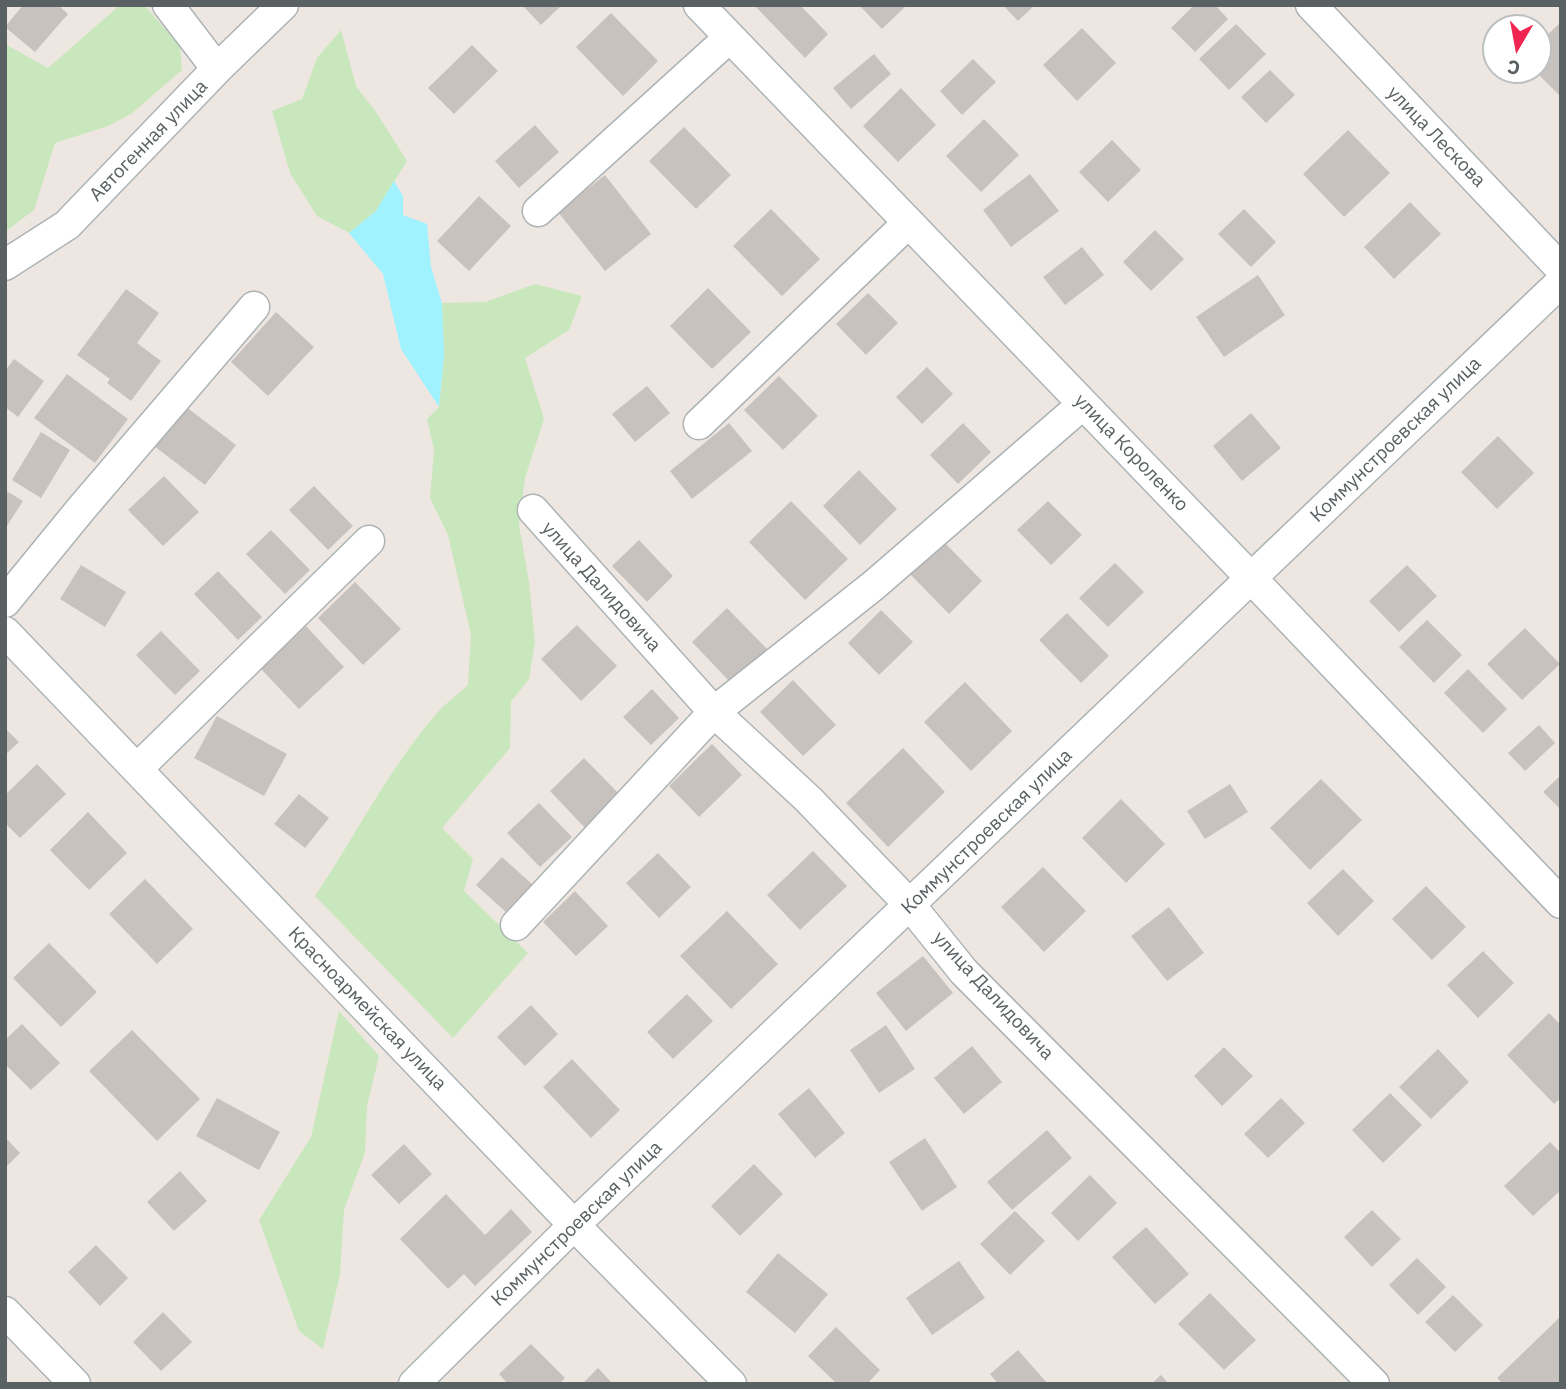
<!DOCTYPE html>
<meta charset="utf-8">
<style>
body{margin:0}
#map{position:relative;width:1566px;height:1389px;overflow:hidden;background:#eee7e1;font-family:"IBM Plex Sans",sans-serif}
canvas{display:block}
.frame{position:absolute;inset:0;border:7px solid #5a6163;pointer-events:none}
.north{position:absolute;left:1482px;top:14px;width:70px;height:70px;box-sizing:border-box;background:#fff;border:2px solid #bdc0c1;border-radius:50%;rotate:190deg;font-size:19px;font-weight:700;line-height:28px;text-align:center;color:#5a6163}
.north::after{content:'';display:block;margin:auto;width:24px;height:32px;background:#f02551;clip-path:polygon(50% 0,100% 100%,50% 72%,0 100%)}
</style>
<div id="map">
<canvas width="1566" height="1389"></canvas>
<div class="frame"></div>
<div class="north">С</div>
</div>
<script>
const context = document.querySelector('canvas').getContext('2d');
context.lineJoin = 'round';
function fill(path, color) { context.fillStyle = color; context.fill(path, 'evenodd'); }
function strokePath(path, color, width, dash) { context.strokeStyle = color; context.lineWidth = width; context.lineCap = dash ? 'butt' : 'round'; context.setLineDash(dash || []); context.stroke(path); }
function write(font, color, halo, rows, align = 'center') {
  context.font = font + ' "IBM Plex Sans",sans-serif'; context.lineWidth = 5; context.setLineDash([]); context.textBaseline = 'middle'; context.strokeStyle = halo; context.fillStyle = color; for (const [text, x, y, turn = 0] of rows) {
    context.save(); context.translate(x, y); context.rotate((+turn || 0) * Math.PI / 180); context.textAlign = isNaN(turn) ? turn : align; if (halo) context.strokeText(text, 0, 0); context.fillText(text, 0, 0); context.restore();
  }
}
const green = new Path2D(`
 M120 5H144L180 46 182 70 131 114 108 126 55 143 34 210 5 232V44L48 68Z
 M341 30 356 86 376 112 407 161 376 211 349 233 317 216 290 173 272 111 302 99 317 58Z
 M535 284 582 296 569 330 525 358 544 419 525 478 519 525 529 582 535 642 529 679 511 702 510 748 442 828 473 859 464 891 528 953 453 1038 315 896C356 835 388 770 436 714 445 704 458 694 468 685L471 635 448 535 430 498 434 450 427 419 439 407 444 355 442 303 485 302Z
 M339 1011 379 1056 367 1106 365 1152 344 1210 340 1274 323 1349 299 1331 259 1220 311 1137Z`);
const water = new Path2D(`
 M394 181 403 196V215L427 224 431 267 442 303 444 355 439 407 401 349 383 274 349 233 376 211Z`);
const building = new Path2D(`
 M23 5H58L68 14 35 52 5 27Z
 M522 5H562L541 25Z
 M754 5H800L828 34 805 58Z
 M859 5H907L882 29Z
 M1003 5H1035L1018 21Z
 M1194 5H1215L1228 19 1195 52 1171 28Z
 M611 13 658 61 623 96 576 47Z
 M1561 22V97L1534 70H1538V44Z
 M1236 24 1266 54 1229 90 1199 59Z
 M1082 28 1116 63 1077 101 1043 65Z
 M472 45 498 71 454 114 428 88Z
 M874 54 891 74 851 109 833 88Z
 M973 59 996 82 962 115 940 91Z
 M1270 70 1295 95 1266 123 1241 97Z
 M901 88 936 125 898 162 863 126Z
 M984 119 1019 155 981 192 946 156Z
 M535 125 559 152 519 188 495 161Z
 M684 127 731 175 696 209 649 161Z
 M1348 130 1390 173 1344 217 1303 174Z
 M1112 140 1141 170 1108 202 1079 172Z
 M1030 174 1059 211 1011 247 983 210Z
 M605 175 651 234 605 271 558 212Z
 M479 196 511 226 469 271 437 241Z
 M1410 202 1441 234 1394 279 1364 247Z
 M771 209 820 259 782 296 733 246Z
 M1244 209 1276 242 1251 267 1218 234Z
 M1155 230 1184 259 1151 291 1123 262Z
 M1082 247 1104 275 1065 305 1043 277Z
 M1258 275 1285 315 1224 357 1196 317Z
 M708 288 751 332 712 369 670 326Z
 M126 289 159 313 137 343 161 361 131 401 107 383 110 379 77 355Z
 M868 293 898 323 866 355 836 324Z
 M276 312 314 347 268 396 231 362Z
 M14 359 44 381 18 417 5 407V371Z
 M927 367 953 394 922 424 896 397Z
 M67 374 128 419 95 463 34 418Z
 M779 376 818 416 783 450 744 410Z
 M647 386 670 413 635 442 612 414Z
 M185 406 236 445 205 485 154 446Z
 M1251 413 1281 448 1242 481 1213 446Z
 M729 423 752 451 692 499 670 471Z
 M963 423 991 452 958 484 930 455Z
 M41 432 70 450 41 498 12 480Z
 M1498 436 1534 473 1497 509 1461 472Z
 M859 470 897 509 860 545 823 506Z
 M164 476 199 512 163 546 128 510Z
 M314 486 353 526 328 550 289 510Z
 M5 490 23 501 5 529Z
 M791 501 848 559 805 600 749 542Z
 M1048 501 1082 535 1051 565 1017 530Z
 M271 530 310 570 285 594 246 554Z
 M639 540 673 576 647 602 612 566Z
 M944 542 982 581 949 614 910 574Z
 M1115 563 1144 592 1108 627 1079 598Z
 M81 565 126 592 105 627 60 599Z
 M1407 565 1437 596 1399 632 1369 601Z
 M218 571 262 617 238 640 194 594Z
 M355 582 401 629 363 665 318 618Z
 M727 608 767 649 731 683 692 642Z
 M881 610 913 642 879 675 848 643Z
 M1067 613 1109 656 1081 683 1039 640Z
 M1427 620 1462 655 1434 683 1399 647Z
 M577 625 617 666 581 701 541 659Z
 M306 626 344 667 299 709 261 669Z
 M1525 628 1560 664 1522 700 1487 664Z
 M161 631 200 671 175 695 136 655Z
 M1468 669 1507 709 1483 733 1444 693Z
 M793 680 836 725 803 756 760 712Z
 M965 682 1012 731 971 771 924 722Z
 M652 689 679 718 651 745 623 717Z
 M217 716 287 754 264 796 194 758Z
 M1539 725 1555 743 1525 771 1508 753Z
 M5 728 19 742 5 755Z
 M712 744 742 775 699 817 669 786Z
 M903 748 945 792 888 847 846 803Z
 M584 758 622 797 588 831 550 791Z
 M37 764 66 794 20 838 5 823V795Z
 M1561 775V810L1543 792Z
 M1321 779 1362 820 1310 870 1270 828Z
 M1230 784 1248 812 1205 839 1187 811Z
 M299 794 329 818 305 848 274 824Z
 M1121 799 1165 844 1126 883 1082 838Z
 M539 803 572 837 540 867 507 833Z
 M88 812 127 853 89 890 50 850Z
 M813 851 847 886 800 930 767 895Z
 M658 853 691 887 659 918 626 883Z
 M502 857 534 886 508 914 476 885Z
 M1043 867 1086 911 1044 952 1001 907Z
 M1343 869 1374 901 1338 936 1307 903Z
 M145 879 193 929 157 964 109 914Z
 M1426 886 1466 927 1432 960 1392 919Z
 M575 891 608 926 576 956 543 922Z
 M1169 907 1204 953 1167 981 1131 936Z
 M727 911 778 964 731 1009 680 956Z
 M49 943 97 992 61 1027 13 978Z
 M1483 951 1514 983 1478 1018 1447 985Z
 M923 956 953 993 906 1031 876 993Z
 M687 994 713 1021 673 1059 647 1032Z
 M531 1005 558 1034 525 1066 497 1037Z
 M1549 1013 1561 1025V1098L1554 1104 1507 1055Z
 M22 1024 60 1063 31 1090 5 1064V1040Z
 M886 1025 915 1069 879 1093 850 1050Z
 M132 1030 200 1099 157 1141 89 1071Z
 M972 1046 1002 1082 964 1114 934 1078Z
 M1224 1047 1253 1076 1222 1106 1194 1076Z
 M1438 1049 1469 1082 1431 1119 1399 1087Z
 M572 1059 620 1110 591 1138 543 1087Z
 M809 1088 845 1133 815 1158 778 1114Z
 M1390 1093 1422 1125 1383 1163 1352 1130Z
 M217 1098 280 1132 259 1170 196 1136Z
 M1281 1098 1305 1123 1268 1158 1244 1134Z
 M1047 1130 1072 1158 1012 1210 987 1182Z
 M5 1137 20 1153 5 1168Z
 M925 1138 957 1187 922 1211 889 1162Z
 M1550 1142 1561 1153V1190L1533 1216 1504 1186Z
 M404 1144 432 1174 399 1204 371 1175Z
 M754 1164 783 1194 740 1236 711 1206Z
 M180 1171 207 1201 174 1231 147 1202Z
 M1090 1175 1117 1203 1078 1241 1051 1213Z
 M446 1194 485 1235 511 1209 532 1232 475 1286 464 1274 448 1289 400 1239Z
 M1372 1210 1401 1239 1372 1267 1344 1237Z
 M1015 1211 1045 1241 1010 1275 980 1244Z
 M1146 1227 1189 1274 1155 1304 1112 1257Z
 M96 1245 128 1278 100 1306 68 1272Z
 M778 1253 828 1294 795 1333 746 1292Z
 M1417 1258 1446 1287 1418 1315 1389 1285Z
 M959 1261 985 1298 932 1335 906 1298Z
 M1210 1293 1256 1340 1224 1370 1178 1324Z
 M1453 1295 1483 1325 1455 1352 1425 1322Z
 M163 1312 192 1342 161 1371 133 1342Z
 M1561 1316V1384H1503L1497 1378Z
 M836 1327 880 1370 867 1384H837L808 1356Z
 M531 1344 565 1378 559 1384H508L499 1374Z
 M1018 1350 1048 1384H998L990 1374Z
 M598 1368 613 1384H582Z
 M1161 1375 1169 1384H1151Z`);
const minor = new Path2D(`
 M168 5 217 69
 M699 5 1252 579 1561 903
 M1311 5 1561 269
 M538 211 730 37
 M5 265 67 225 217 69 283 5
 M699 424 908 223
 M533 510 714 712 808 799 910 905 964 972 1374 1384
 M5 602 81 509 254 307
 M5 632 574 1225 731 1384
 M137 769 369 541
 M516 925 714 712 874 585 1083 404
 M5 1312 75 1384
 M414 1384 574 1225 1561 282`);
const streetNames = [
 ["улица Лескова",1436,137,46],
 ["Автогенная улица",149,141,-46],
 ["Коммунстроевская улица",1396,440,-44],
 ["улица Короленко",1131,453,46],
 ["улица Далидовича",601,587,48],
 ["Коммунстроевская улица",987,832,-44],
 ["улица Далидовича",993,996,47],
 ["Красноармейская улица",367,1009,46],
 ["Коммунстроевская улица",577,1224,-44]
];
fill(green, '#c9e7bc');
fill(water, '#a0f2ff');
fill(building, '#c8c2be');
strokePath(minor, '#adb3b5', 33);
strokePath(minor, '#fff', 30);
write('19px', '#5a6163', '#fff', streetNames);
</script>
